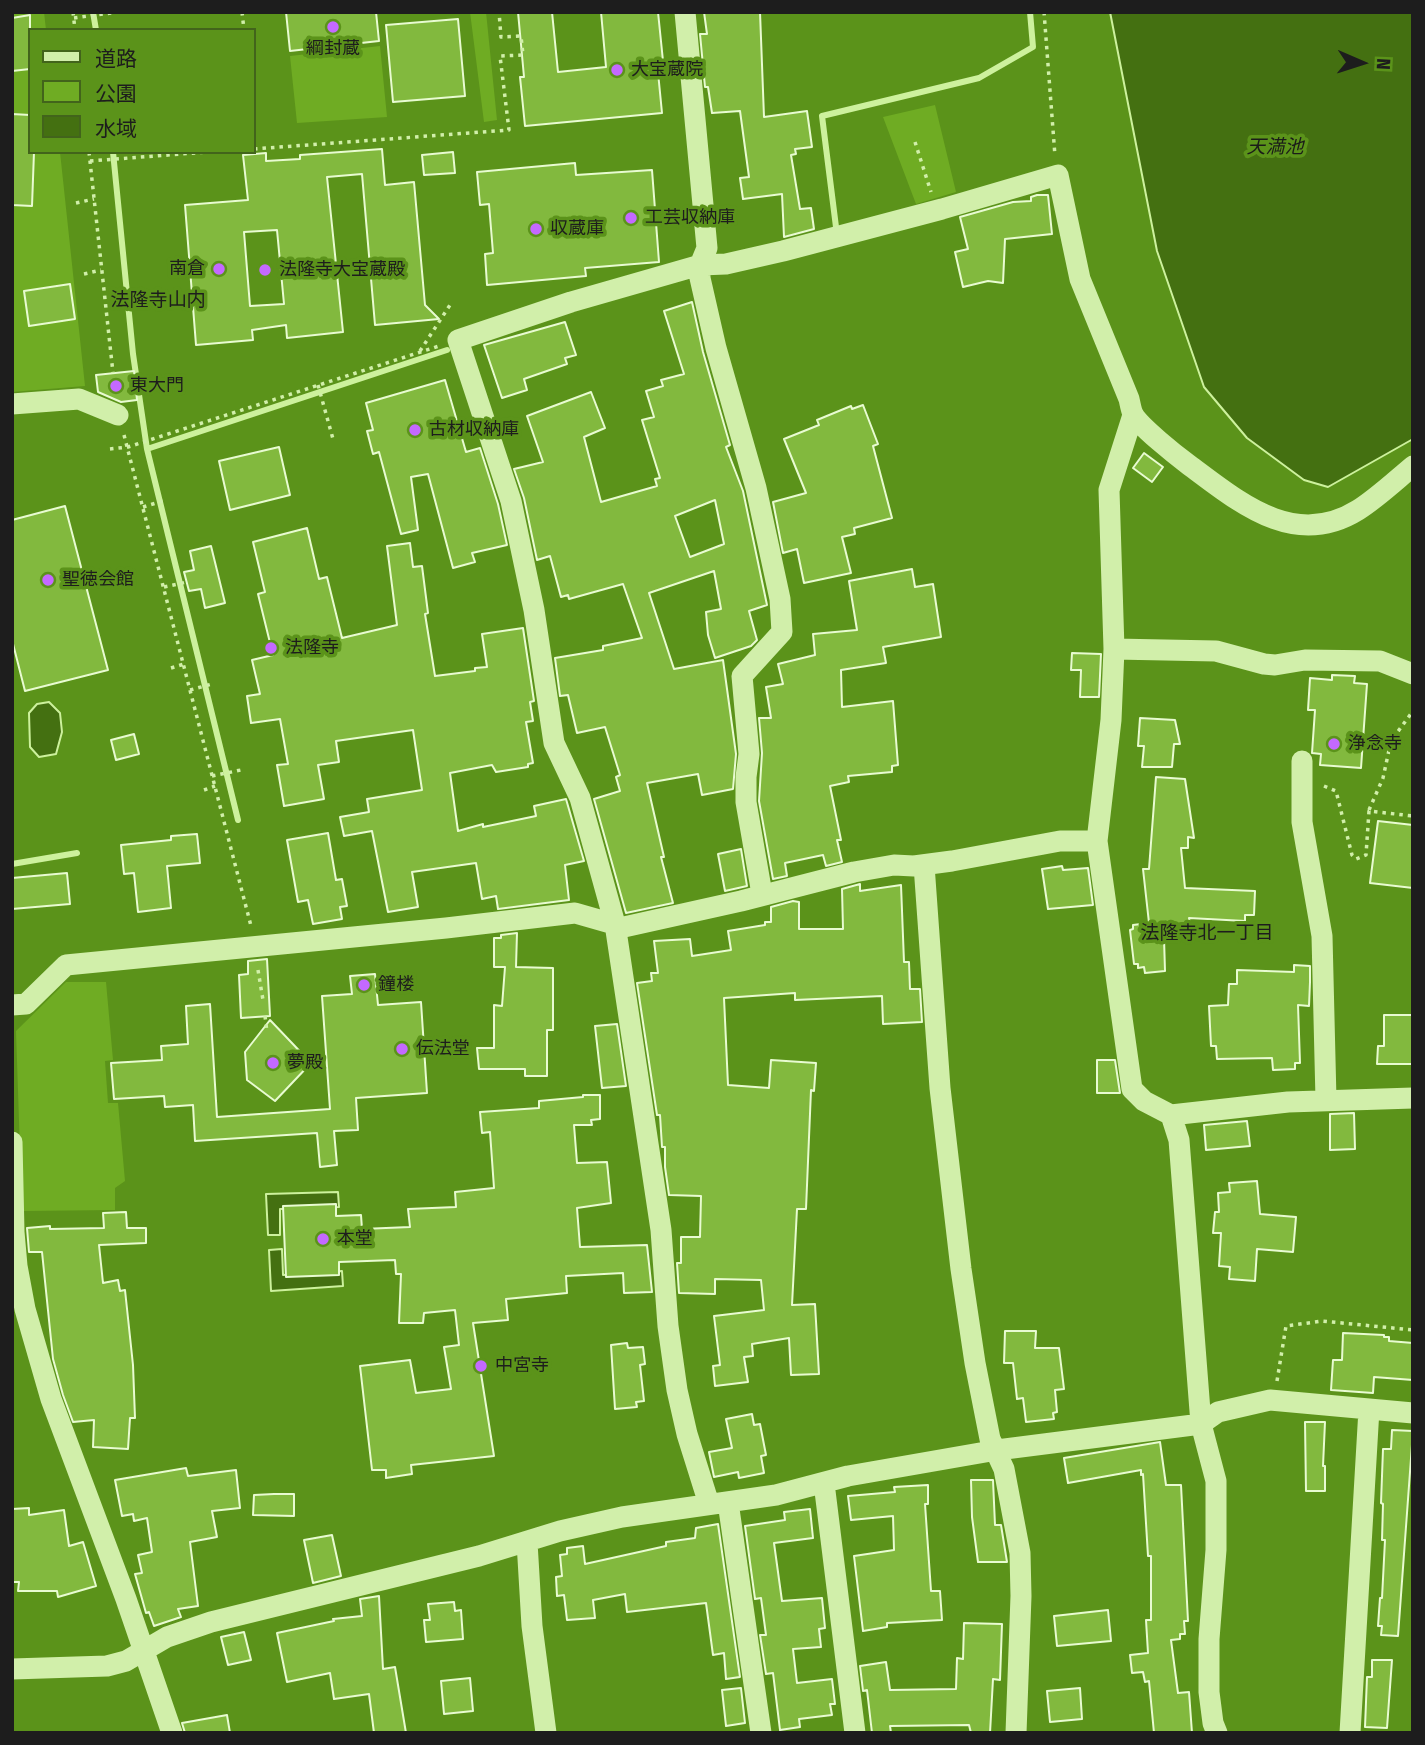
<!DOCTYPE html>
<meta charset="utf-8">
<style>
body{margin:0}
#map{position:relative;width:1425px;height:1745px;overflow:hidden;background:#5b931a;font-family:"Fira Sans Condensed","Noto Sans JP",sans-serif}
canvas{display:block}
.frame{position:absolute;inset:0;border:14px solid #1d1d1d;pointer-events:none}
.legend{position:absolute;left:28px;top:28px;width:228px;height:126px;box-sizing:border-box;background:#5b931a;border:2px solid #42641b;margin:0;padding:9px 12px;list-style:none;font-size:21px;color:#1d1d1d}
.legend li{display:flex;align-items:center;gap:14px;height:35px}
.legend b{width:35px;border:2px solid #42641b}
.north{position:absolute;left:1327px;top:28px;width:70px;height:70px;-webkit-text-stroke:5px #5b931a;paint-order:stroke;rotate:93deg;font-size:19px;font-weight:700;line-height:28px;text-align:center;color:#1d1d1d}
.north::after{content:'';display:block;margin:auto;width:24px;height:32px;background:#1d1d1d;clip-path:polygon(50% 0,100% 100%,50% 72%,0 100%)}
</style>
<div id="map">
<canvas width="1425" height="1745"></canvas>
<div class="frame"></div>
<ul class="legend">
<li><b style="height:9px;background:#d1efaa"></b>道路</li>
<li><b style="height:19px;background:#6fac23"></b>公園</li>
<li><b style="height:19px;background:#447011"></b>水域</li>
</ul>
<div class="north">N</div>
</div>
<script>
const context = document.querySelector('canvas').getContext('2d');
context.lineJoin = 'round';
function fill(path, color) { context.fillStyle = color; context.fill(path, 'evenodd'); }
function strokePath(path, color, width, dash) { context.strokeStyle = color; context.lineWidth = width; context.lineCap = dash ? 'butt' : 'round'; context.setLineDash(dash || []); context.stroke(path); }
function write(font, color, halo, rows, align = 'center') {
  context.font = font + ' "Fira Sans Condensed","Noto Sans JP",sans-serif'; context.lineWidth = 7; context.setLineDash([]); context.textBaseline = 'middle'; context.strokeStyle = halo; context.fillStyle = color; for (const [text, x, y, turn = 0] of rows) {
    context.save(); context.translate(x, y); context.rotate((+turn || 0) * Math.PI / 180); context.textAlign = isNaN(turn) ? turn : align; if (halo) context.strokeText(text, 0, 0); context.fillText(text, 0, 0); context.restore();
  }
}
const green = new Path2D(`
 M12 12H44L46 30H30V152H60L85 386 12 392Z
 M470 12H486L497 120 484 122Z
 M380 46 387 117 297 123 290 56Z
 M935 105 956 192 916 204 883 117Z
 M66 982H106L113 1060 105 1061 108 1103H118L125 1181 115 1188V1210L22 1211 16 1031Z`);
const water = new Path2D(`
 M1110 12H1413V439L1328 487 1304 480 1247 438 1204 387 1157 251Z
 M49 702 60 713 62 732 56 754 39 757 30 747 29 713 37 704Z
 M338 1192 339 1207 280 1209V1235H268L266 1194Z
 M282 1249 283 1275 342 1271 343 1286 271 1291 269 1250Z`);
const stream = new Path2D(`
 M93 12 96 30
 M113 152 133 354 147 449
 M836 227 822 116 979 78 1033 47 1030 12
 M238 820 147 449 447 350
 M12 864 77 853`);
const building = new Path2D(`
 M286 12H376L379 41 290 51Z
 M518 12H552L558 72 606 67 601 12H658L663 61 657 62 662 113 525 126 520 77H524Z
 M704 12H760L764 117 807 111 812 147 795 149 796 154 791 155 800 209 811 208 814 229 784 237 782 194 743 199 740 178 749 177 740 111 712 113 708 87H705L700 34H707Z
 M30 15V69L12 71V18Z
 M458 19 465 96 393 102 386 25Z
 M12 114 30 115V152H34L32 206 12 205Z
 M382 149 385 185 414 182 425 305 439 319 375 325 362 174 327 177 343 332 287 338 286 325 252 330 253 340 196 345 185 205 248 200 243 155 266 153V161L300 159V155ZM277 230 284 304 250 306 244 232Z
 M453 152 455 173 424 175 422 155Z
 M575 163 576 175 652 170 659 262 585 268 586 276 487 285 485 254 493 253 489 204 480 205 477 172Z
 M1037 195H1048L1052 234 1005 239 1003 283 988 281 963 287 955 252 968 249 960 217 1013 202 1031 201V197Z
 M70 284 75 319 29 326 24 291Z
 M692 302 703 352 730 445 726 447 743 491 767 605 749 611 757 640 751 646 715 658 708 635 706 612 721 609 714 571 649 593 674 669 723 660 736 754 733 789 702 795 698 774 647 783 664 857H661L673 903 626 913 594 799 620 791 616 777 620 775 605 727 577 733 568 695 560 696 555 658 603 650V646L642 638 623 584 569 599 568 595 561 597 550 556 537 560 524 498 514 469 543 462 527 416 591 392 605 428 584 437 601 502 657 486 655 479 660 478 642 420 654 417 646 391 663 386 661 380 684 374 664 311ZM715 500 724 544 690 557 675 516Z
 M565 322 576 355 565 358 567 364 524 379 527 390 502 398 484 345Z
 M134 371 137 400 121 402 98 392 96 375Z
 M445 380 466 452 480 448 498 504 507 545 472 553 475 562 453 568 428 474 411 477 418 530 401 534 379 452 373 454 367 431 373 430 366 403Z
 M863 405 878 444 873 446 892 518 854 528 855 534 842 537 851 573 804 583 797 549 783 553 773 502 806 493 784 439 819 425 817 420 851 406 852 409Z
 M279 447 290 495 230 510 219 461Z
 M1144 453 1163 467 1152 482 1133 468Z
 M65 506 108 670 25 691 12 640V520Z
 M307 528 319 579 327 577 342 638 397 625 387 546 410 543 413 567 422 566 428 613 425 614 435 676 475 671V668L487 667 482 634 523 628 534 701 530 702 533 721 526 722 533 763 528 764V767L496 772 492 765 450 773 458 831 483 824V827L536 816 534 806 566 799 584 861 565 865 569 900 498 909 496 896 482 899 476 863 412 872 418 907 388 912 372 831 344 836 340 817 369 812 367 799 422 790 413 730 336 741 339 762 318 765 324 799 284 806 277 765 288 764 280 719 251 723 247 696 260 694 252 660 273 655 258 594 265 592 253 542Z
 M211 546 225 603 205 608 201 589 189 591 184 572 194 570 190 551Z
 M912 569 915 587 933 584 941 637 883 647 886 663 841 670 842 707 893 701 898 765 892 766V772L848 776 849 782 830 786 841 840H837L842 862 826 866 823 855 785 863 787 876 773 879 759 801 762 753 759 718H771L766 687 783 684 778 664 815 655 813 634 857 630 849 581Z
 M1072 653 1101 654 1099 697H1080L1081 670H1071Z
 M1332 675 1355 676 1354 683 1367 684 1361 768 1320 765 1321 754 1312 753 1315 710H1308L1310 678 1332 680Z
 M1140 718 1175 720 1180 744H1174L1172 767H1142L1144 746H1138Z
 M134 734 139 754 116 760 111 740Z
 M1156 777 1185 779 1194 838 1188 837V848H1181L1185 888 1255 891 1254 915H1245V921L1189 918 1191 935 1164 938 1165 971 1145 973 1144 967 1138 968V964H1134L1130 930 1133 929V925L1149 923 1143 869H1149Z
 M1378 821 1413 825V888L1370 883Z
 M328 833 336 880 342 879 347 906 340 907 342 919 313 924 308 900 298 902 287 840Z
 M197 834 200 863 167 866 171 908 138 912 134 873 124 874 121 845 171 840V836Z
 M741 849 747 886 725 891 718 854Z
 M1062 866 1063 870 1088 868 1093 905 1048 909 1042 869Z
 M67 873 70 904 12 909V878Z
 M860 884V891L901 885 904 962H909L910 989H920L922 1022 883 1024 882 996 795 1000V993L724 998 728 1085 769 1088 771 1060 816 1063 814 1091 811 1090 806 1209H797L792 1305 815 1304 819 1374 791 1375 789 1338 752 1344 753 1356 744 1357 748 1382 715 1386 713 1366 720 1365 714 1316 764 1310 761 1280 715 1279V1294L679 1293 677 1263H681V1237H700L701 1196 669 1195 665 1167V1147H662L660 1115H657L637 983 652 981 651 973H658L654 941 690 939 692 956 731 950 728 931 765 925V922H771V907L793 901 799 902V929H843L842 889Z
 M517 933 516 967 553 968V1030H547V1076H525V1069H479L477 1048H494V1005L502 1006 505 967H494V938H501V935Z
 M267 959 270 1016 241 1018 239 975 248 974V961Z
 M1294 965 1310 966V982L1309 1006 1298 1005 1300 1063H1295V1069L1273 1070 1272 1058 1217 1059 1216 1046H1211L1209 1006 1228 1005 1229 984H1237V970L1294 972Z
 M375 974 378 1005 421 1002 427 1093 356 1098 358 1130 334 1131 337 1165 320 1167 317 1133 195 1141 193 1105 165 1107 164 1096 114 1099 111 1063 162 1060 161 1046 188 1044 186 1006 210 1004 217 1117 330 1109 322 996 352 994 350 976Z
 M1384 1015H1413V1064H1377L1378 1046H1384Z
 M270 1020 311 1063 275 1101 247 1080 245 1052Z
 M617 1024 626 1086 602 1088 595 1026Z
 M1097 1060H1115L1120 1093H1097Z
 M583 1095H600V1119L591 1120 592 1125H574L577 1163 607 1162 611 1203 577 1208 580 1247 647 1245 652 1292 624 1293 623 1273 566 1276 567 1293 506 1299 508 1320 473 1323 494 1456 411 1465 412 1474 386 1478V1470H372L360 1366 410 1360 416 1393 451 1389 444 1347 459 1345 455 1310 424 1313 423 1323H399L401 1274H396L395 1260 339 1262V1275L286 1277 283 1206 336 1204V1216L361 1215 362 1229 410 1227 408 1209 456 1207 455 1192 494 1188 490 1132 482 1133 480 1112 539 1108V1101L583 1097Z
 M1354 1113 1355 1149 1330 1150V1114Z
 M1247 1121 1250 1146 1206 1150 1204 1125Z
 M1257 1181 1260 1214 1296 1217 1293 1252 1257 1249 1255 1281 1229 1279 1230 1267 1219 1266 1221 1233H1213L1215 1212H1219L1218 1193 1230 1192 1229 1183Z
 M126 1212 127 1228H146V1243L99 1245 103 1283 118 1280 120 1291 125 1290 133 1365 135 1418H130L128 1449 93 1447 94 1420 73 1422 63 1395 53 1359 42 1252H29L27 1228 50 1226V1229L104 1228 103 1213Z
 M1005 1331H1036L1035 1348H1059L1064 1389 1055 1390 1057 1412 1053 1413 1054 1419 1026 1422 1023 1398 1017 1399 1013 1363H1004Z
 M1343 1333 1384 1335V1337H1389V1341L1413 1343V1380L1374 1377 1373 1393 1331 1390 1333 1360H1342Z
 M627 1343 628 1348 643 1347 645 1364 640 1365 644 1401 636 1402 637 1407 615 1409 611 1345Z
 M752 1414 754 1425 760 1424 766 1455 761 1456 764 1473 739 1478 738 1472 714 1477 709 1452 732 1448 726 1419Z
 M1305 1422H1325L1323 1466H1325V1491H1306Z
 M1392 1430 1413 1431 1398 1636 1381 1635 1382 1626H1378L1380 1598H1382L1385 1540H1382L1383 1504 1381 1503 1383 1449H1391Z
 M1160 1442 1166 1485H1181L1188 1621H1184L1185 1634H1180V1639L1171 1640 1178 1693 1189 1692 1192 1733H1154L1149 1681 1145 1682 1143 1672 1132 1673 1130 1655 1148 1653 1146 1620H1151V1556H1148L1143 1474 1141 1475V1470L1068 1483 1064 1458Z
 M186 1468 188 1476 236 1470 240 1508 212 1511 217 1537 190 1542 198 1606 178 1609 181 1617 154 1626 149 1612 146 1613 135 1574 142 1573 138 1555 152 1552 147 1518 134 1521 133 1514 122 1516 115 1480Z
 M971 1480H993L995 1525H1001L1007 1562H978L972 1517Z
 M928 1485V1504H925L931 1591H940L942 1620 887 1623V1627L863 1631 854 1556 894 1550 893 1516 851 1520 848 1496 895 1492 894 1487Z
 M274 1494H294V1516L253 1515 254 1495Z
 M29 1508V1515L64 1510 69 1546 83 1542 96 1586 58 1597 57 1591H18L19 1582H12V1509Z
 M810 1509 813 1538 774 1543 782 1601 822 1598 825 1628 819 1629 821 1647 793 1649 797 1683 832 1679 835 1704H830L832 1715 799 1719 800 1727 780 1730 773 1673 766 1674 760 1635H766L761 1598 755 1599 745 1526 785 1520 784 1512Z
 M718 1524 740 1677 726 1679 724 1653 713 1655 706 1603 627 1612 625 1594 593 1600 595 1618 567 1620 564 1595 557 1596 556 1577 562 1576 560 1555 567 1554V1548L583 1546 585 1564 666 1546V1542L695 1538 696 1528Z
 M332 1535 341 1576 313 1583 304 1540Z
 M379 1596 383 1669 395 1667 406 1733H374L369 1694 334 1699 330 1673 287 1682 277 1633 334 1621 333 1619 362 1616 360 1599Z
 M454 1602 455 1611 461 1610 463 1639 426 1642 424 1620H430L428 1604Z
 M1108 1610 1111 1641 1057 1646 1054 1616Z
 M964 1623 1002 1624 1000 1680 993 1679 990 1733H971L969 1725 890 1726 891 1733H872L867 1690 863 1691 860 1666 886 1662 890 1690 956 1689 957 1658 963 1659Z
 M244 1632 251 1660 228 1665 221 1637Z
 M1372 1660H1392L1387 1728 1365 1727 1367 1677H1372Z
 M470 1678 473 1711 444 1714 441 1681Z
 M741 1688 745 1723 726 1726 722 1690Z
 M1080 1688 1082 1719 1050 1722 1047 1691Z
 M227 1715 230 1733H185L182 1723Z`);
const path = new Path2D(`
 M73 12 75 30
 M242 12 244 30
 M1044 12 1055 156
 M74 18 118 12
 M915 142 931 192
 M254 149 509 130 500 56 523 55 521 36 501 37 499 12
 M89 152 113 373
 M90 161 207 152
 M76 203 94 199
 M84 274 101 270
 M420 351 450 305
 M318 385 333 439
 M124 435 251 926
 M110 449 128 447 439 346
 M143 507 166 500
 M164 587 187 582
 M171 668 184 664
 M190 690 212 684
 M212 776 241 770
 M1324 786 1336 791 1352 855 1356 859 1366 855 1369 811 1413 816
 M204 790 215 786
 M1369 810 1383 778 1391 741 1413 711
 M258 970 263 1000
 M265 1016 267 1032
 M1277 1381 1286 1326 1322 1321 1413 1330`);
const street = new Path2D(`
 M685 12 707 248 700 265V278L716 348 756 488 780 599 782 632 742 676 749 754 746 777V802L762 894
 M12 404 79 399 118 415
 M1133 415 1109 490 1114 649 1111 720 1097 841 1132 1089 1144 1101 1171 1115 1288 1102 1413 1098
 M1114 649 1216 651 1264 664 1275 665 1305 660 1380 661 1413 674
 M1302 761V822L1322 936 1326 1100
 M924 865 940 1088 961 1269 975 1363 990 1439 1004 1469 1020 1553 1021 1596 1016 1733
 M12 1005 26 1004 66 965 446 928 575 913 624 927 741 901 854 872 894 865 914 866 952 861 1060 841H1097
 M1171 1115 1179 1140 1201 1424 1216 1481V1550L1209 1639V1692L1213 1723 1217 1733
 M12 1142 14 1232 17 1266 25 1309 51 1399 126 1599 172 1733
 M824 1483 855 1733
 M728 1502 761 1733
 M709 1504 687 1434 677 1390 668 1326 661 1230 615 924 580 798 554 743 534 610 511 501 458 340 571 302 700 265 726 264 783 251 942 209 1058 175 1080 279 1129 399C1130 403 1131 410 1133 414 1139 426 1177 456 1189 465 1239 502 1294 550 1358 510 1377 498 1395 481 1413 466
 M527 1542 532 1626 546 1733
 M12 1669 107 1666 126 1661 167 1637 211 1622 479 1556 560 1531 622 1517 776 1495 848 1476 997 1450 1201 1424 1218 1412 1270 1400 1413 1413
 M1350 1733 1369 1409`);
const markers = [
 [333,27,7,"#c469ff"],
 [617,70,7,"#c469ff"],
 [631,218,7,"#c469ff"],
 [536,229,7,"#c469ff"],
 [219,269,7,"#c469ff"],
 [265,270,7,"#c469ff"],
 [116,386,7,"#c469ff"],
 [415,430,7,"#c469ff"],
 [48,580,7,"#c469ff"],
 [271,648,7,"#c469ff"],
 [1334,744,7,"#c469ff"],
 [364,985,7,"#c469ff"],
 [402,1049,7,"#c469ff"],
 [273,1063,7,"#c469ff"],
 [323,1239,7,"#c469ff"],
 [481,1366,7,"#c469ff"]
];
const poiNames = [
 ["綱封蔵",333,49,"center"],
 ["大宝蔵院",631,70],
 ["工芸収納庫",645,218],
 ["収蔵庫",550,229],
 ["南倉",205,269,"right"],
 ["法隆寺大宝蔵殿",279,270],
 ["東大門",130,386],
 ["古材収納庫",429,430],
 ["聖徳会館",62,580],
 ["法隆寺",285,648],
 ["浄念寺",1348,744],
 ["鐘楼",378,985],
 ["伝法堂",416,1049],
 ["夢殿",287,1063],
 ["本堂",337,1239],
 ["中宮寺",495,1366]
];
const waterNames = [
 ["天満池",1275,148]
];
const neighbourhoodNames = [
 ["法隆寺山内",158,301],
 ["法隆寺北一丁目",1207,934]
];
fill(green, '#6fac23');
fill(water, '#447011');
strokePath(water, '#cdf19d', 2);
strokePath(stream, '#cdf19d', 6);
fill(building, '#82b93e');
strokePath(building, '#e8fbd1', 2);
strokePath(path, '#d1efaa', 3.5, [3.5, 5]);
strokePath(street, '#d1efaa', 21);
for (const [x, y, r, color] of markers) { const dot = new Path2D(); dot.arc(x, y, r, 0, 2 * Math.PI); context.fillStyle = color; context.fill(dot); strokePath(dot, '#5b931a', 2.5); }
write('18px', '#1d1d1d', '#5b931a', poiNames, 'left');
write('italic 19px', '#1b1c19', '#5b931a', waterNames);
write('19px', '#1d1d1d', '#5b931a', neighbourhoodNames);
</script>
